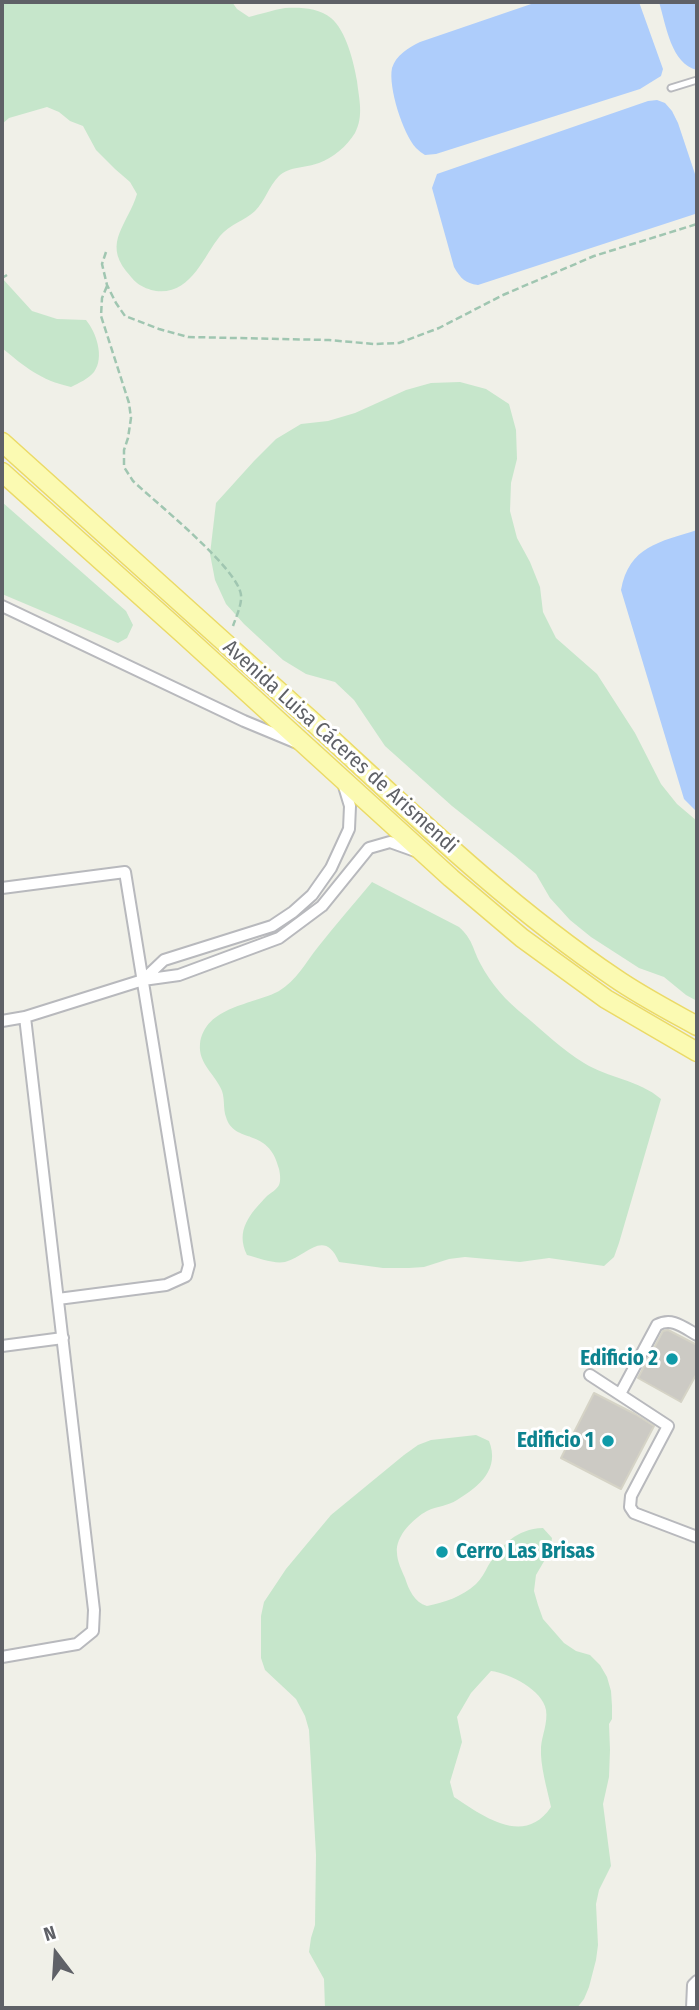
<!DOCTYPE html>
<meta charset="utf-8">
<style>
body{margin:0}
#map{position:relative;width:699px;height:2010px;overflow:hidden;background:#f0f0e8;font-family:"Fira Sans Condensed",sans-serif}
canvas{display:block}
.frame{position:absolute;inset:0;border:4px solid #5f6167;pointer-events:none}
.north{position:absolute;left:21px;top:1919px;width:70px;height:70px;-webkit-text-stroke:5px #fff;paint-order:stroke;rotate:343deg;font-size:19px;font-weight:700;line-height:28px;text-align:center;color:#5f6167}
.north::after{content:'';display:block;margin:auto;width:24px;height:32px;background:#5f6167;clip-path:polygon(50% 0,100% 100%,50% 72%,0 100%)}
</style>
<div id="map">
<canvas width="699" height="2010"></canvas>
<div class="frame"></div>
<div class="north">N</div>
</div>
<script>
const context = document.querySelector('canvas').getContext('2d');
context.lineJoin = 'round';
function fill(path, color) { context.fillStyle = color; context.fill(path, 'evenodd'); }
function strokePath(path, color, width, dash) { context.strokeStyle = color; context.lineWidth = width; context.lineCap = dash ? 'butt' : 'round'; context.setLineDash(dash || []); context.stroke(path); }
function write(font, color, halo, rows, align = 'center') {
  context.font = font + ' "Fira Sans Condensed",sans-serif'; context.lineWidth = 6; context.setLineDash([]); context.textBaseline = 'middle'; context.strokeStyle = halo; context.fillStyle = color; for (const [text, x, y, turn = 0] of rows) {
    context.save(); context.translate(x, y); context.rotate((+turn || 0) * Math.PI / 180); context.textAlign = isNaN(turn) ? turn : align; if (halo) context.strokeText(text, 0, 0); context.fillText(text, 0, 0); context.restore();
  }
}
const green = new Path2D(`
 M2 2H232L237 9 249 17C261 14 273 10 285 8 300 7 319 8 331 18 346 30 354 63 357 81 359 99 364 116 355 133 347 146 333 158 319 163 306 168 290 166 279 176 269 186 265 201 255 211 244 221 230 224 220 236 203 257 191 295 156 291 150 290 142 287 137 283 133 280 130 275 126 271 103 242 128 224 137 194L130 182 115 169 96 150 83 126 70 121 59 112 47 107 9 118 2 124Z
 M2 278 32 311 57 319 86 320C96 332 105 357 94 372 88 379 79 383 71 387 40 380 25 367 2 348Z
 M460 382 486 389 509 404 516 430 517 459 511 483 510 511 517 538 530 562 540 587 543 612 556 638 597 674 635 733 661 784 677 804 697 821V1001L686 995 664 977 639 968 591 937 570 920 550 898 536 874 515 856 452 806 385 746 354 700 335 682 306 674 283 660 244 624 226 604 215 580 210 554 216 503 254 461 276 439 301 424 328 421 355 413 406 390 431 383Z
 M2 502 126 611 133 625 127 638 118 643 2 594Z
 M372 882 459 927C473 940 472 947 480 963 491 984 506 1001 525 1016 544 1032 563 1050 584 1063 608 1078 639 1080 661 1099L619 1243 614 1257 604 1266 549 1258 520 1262 465 1257 449 1259 424 1267 409 1268H383L339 1262C324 1227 306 1257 285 1262 273 1264 259 1258 247 1255 235 1230 250 1214 267 1196 271 1193 277 1189 279 1185 281 1181 280 1173 279 1169 269 1126 234 1145 226 1117 223 1109 225 1100 222 1091 216 1075 198 1064 200 1044 205 1006 253 1005 279 991 296 981 306 962 318 947 335 925 354 904 372 882Z
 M476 1435 489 1441C500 1469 480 1486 457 1500 448 1506 437 1506 427 1511 414 1518 395 1536 397 1553 397 1561 402 1571 405 1578 409 1590 414 1602 427 1606 445 1602 462 1597 476 1584 481 1579 485 1572 488 1566 502 1545 516 1529 543 1528L552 1538 550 1551 536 1575 534 1591 538 1605 543 1619 564 1643 576 1651 590 1655 600 1665 607 1677 611 1691 612 1706V1719L609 1724 610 1750 609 1777 603 1804 611 1866 599 1890 596 1904 598 1945 596 1960 589 1987 584 1999 577 2008H325L324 1979 309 1952 311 1938 315 1925 316 1855 309 1730 305 1716 296 1699 265 1670 261 1658V1616L264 1602 286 1569 331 1515 404 1455 418 1445 431 1440ZM491 1671C509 1673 543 1690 546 1710 548 1723 542 1735 541 1747 540 1766 547 1788 551 1807 524 1847 483 1816 454 1797L450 1782 462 1742 457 1717 471 1693Z`);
const water = new Path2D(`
 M537 2H639L663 69 661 76 640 89 436 154 425 155C422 153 419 151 416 148 403 134 388 87 392 68 396 55 408 48 420 42Z
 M659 2H697V70C671 64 666 25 659 2Z
 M657 100 665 103 672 111 678 123 697 180V211L695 214 478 285C465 283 461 279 454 267L432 188 437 174 648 101Z
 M697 530V812L684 799 621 590C629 546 660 542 697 530Z`);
const building = new Path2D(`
 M668 1330 697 1345V1373L681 1402 638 1378 663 1331Z
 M594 1393 635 1414 654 1426 621 1489 561 1458Z`);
const path = new Path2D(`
 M106 252 102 264 107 285 116 303 125 316 159 329 188 337 329 340 374 344 399 343 439 328 503 295 594 256 697 224
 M2 278 7 275
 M107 286 102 298 101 316 129 403 131 418 128 438 124 450V467L133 481C155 502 238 568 241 595 242 605 236 617 233 626`);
const service = new Path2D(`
 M671 88 697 80`);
const minor = new Path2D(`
 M2 606 244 721 297 743
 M2 888 125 872 189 1265 186 1276 166 1285 58 1299
 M143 980 164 960 272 926 293 912 312 895 331 868 349 829 350 806 343 783
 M2 1021 25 1017
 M2 1346 63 1338
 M590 1375 668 1426 631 1496 630 1507 634 1513 697 1537
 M620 1394 657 1325C672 1317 683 1327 697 1335
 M2 1657 77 1644 93 1631 94 1610 25 1017 143 980 179 975 279 938 322 906 369 848 390 842 418 852
 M692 2008 693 1985 697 1981`);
const primary = new Path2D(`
 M2 442C106 535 210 628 313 722 410 811 505 904 615 978 641 996 670 1011 697 1026
 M2 472 182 633 451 878 522 938 606 999 697 1052`);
const markers = [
 [672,1359,7,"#0f9aa8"],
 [608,1441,7,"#0f9aa8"],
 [442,1552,7,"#0f9aa8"]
];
const streetNames = [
 ["Avenida Luisa Cáceres de Arismendi",340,747,42]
];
const cultureNames = [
 ["Edificio 2",658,1359],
 ["Edificio 1",594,1441],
 ["Cerro Las Brisas",456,1552,"left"]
];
fill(green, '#c6e6cb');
fill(water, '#aecdfb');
fill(building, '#cccac4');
strokePath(building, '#d5d3c6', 2);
strokePath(service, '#b8b9bd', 9);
strokePath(minor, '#b8b9bd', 14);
strokePath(primary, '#ebda67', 21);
strokePath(path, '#a0c6b1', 2.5, [7, 3.5]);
strokePath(service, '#fff', 5);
strokePath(minor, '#fff', 10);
strokePath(primary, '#fbfab2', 18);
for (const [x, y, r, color] of markers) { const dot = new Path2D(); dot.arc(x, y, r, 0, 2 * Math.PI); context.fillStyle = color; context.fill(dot); strokePath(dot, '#fff', 2.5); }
write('21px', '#5f6167', '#fff', streetNames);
write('bold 21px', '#0d838f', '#fff', cultureNames, 'right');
</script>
